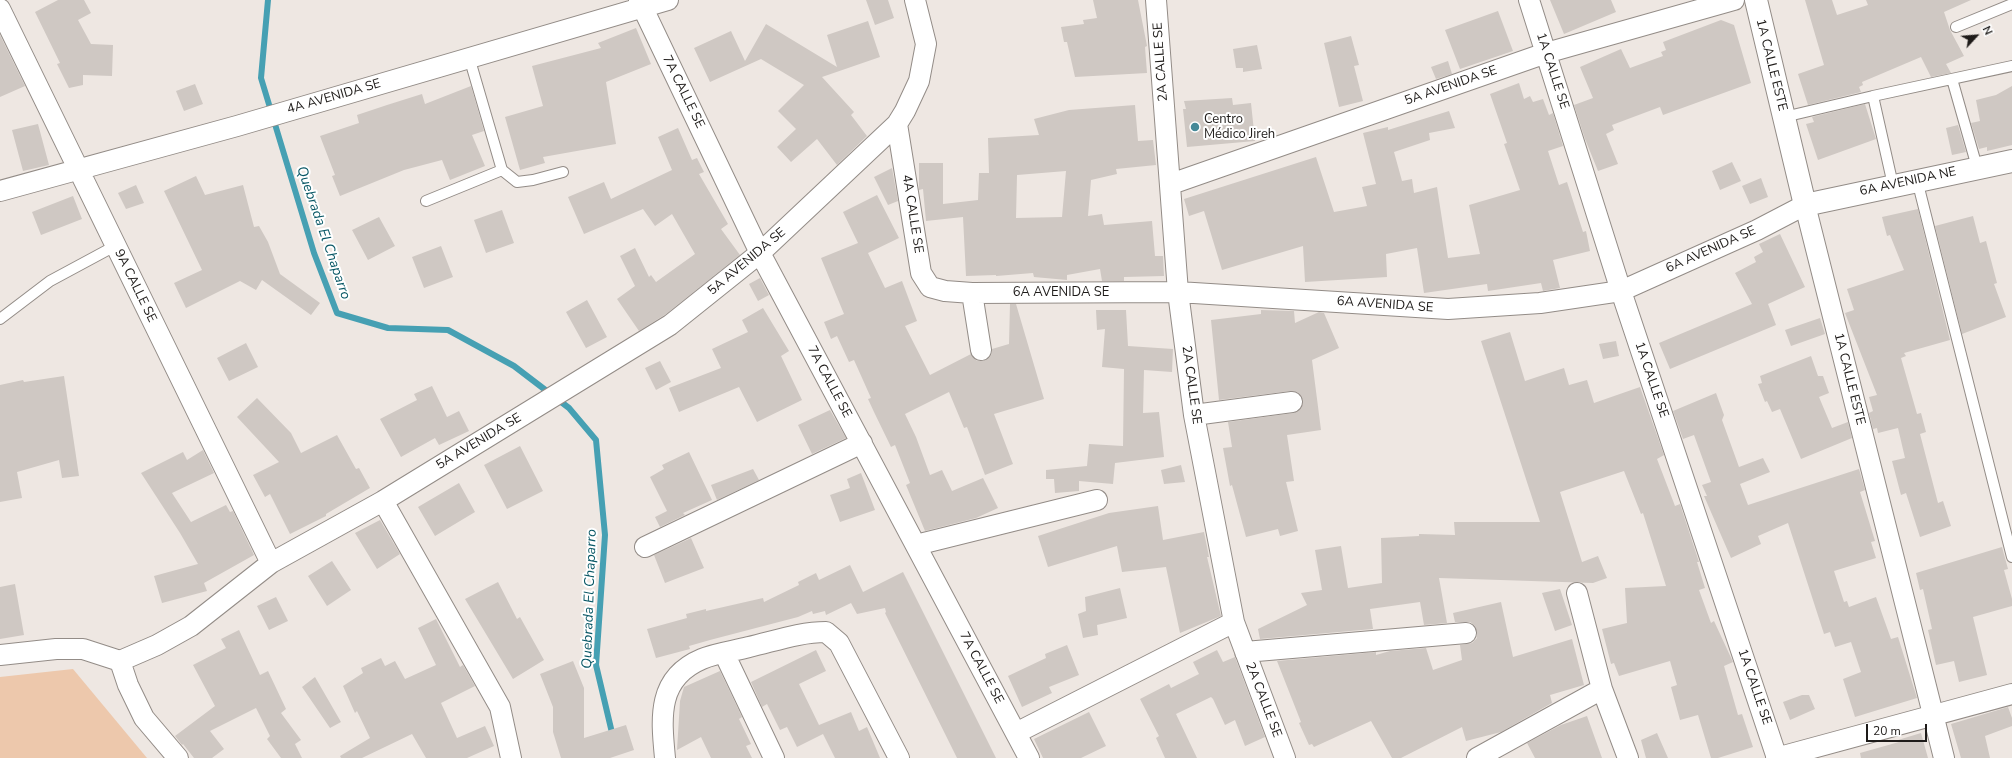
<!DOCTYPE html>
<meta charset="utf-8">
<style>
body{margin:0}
#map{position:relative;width:2012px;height:758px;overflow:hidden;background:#eee7e2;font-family:"Nunito Sans",sans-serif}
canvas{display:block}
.north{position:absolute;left:1956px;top:16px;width:40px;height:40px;-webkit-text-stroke:3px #fff;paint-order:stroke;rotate:64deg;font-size:11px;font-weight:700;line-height:16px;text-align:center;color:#1e1b19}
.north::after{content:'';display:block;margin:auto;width:14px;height:18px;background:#1e1b19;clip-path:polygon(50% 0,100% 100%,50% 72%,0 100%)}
.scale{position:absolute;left:1866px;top:724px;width:61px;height:18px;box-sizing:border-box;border:2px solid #1e1b19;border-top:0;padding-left:5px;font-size:12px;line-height:14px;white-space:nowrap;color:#1e1b19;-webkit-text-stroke:3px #fff;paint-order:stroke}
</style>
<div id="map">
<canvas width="2012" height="758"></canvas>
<div class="north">N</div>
<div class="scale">20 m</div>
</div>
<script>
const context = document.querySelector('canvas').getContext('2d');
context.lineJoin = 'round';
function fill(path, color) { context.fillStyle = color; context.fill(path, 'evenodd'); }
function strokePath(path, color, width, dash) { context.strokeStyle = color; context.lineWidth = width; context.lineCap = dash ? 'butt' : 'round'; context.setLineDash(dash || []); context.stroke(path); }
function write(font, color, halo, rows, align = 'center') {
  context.font = font + ' "Nunito Sans",sans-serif'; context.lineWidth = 4; context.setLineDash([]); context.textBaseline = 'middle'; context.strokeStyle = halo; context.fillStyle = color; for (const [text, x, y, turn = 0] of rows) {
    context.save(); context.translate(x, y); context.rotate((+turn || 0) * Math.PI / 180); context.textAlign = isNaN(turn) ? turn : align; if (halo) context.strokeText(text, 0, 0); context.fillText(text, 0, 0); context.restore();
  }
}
const green = new Path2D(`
 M73 669 147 758H0V677Z`);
const stream = new Path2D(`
 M268 0 261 78 314 253 337 313 388 328 448 330 514 366 569 408 596 440 605 535 596 665 613 737`);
const building = new Path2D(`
 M58 0H84L91 13 78 20 91 44 113 45 112 76 83 75V85L69 88 57 64 60 63 35 12Z
 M866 0H888L894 18 875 25Z
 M1093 0H1138L1147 46 1145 47 1147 73 1075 77 1067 42H1064L1061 27 1084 24 1083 20 1097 18Z
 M1550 0H1611L1616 12 1564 34Z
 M1805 0H1832L1837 15 1868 5 1866 0H1971L1944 12 1950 30 1964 56 1946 64 1951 73 1931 77 1921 57 1862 82 1863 85 1859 87 1861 92 1808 105 1798 74 1824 65Z
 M1498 11 1513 51 1460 69 1445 30Z
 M1721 20 1734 25 1751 83 1663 115 1660 107 1612 125 1614 130 1606 134 1618 164 1598 171 1585 139 1574 105 1593 98 1580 67 1621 49 1630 68 1663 56 1661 52 1666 50 1663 42Z
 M868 21 880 57 822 77 854 112 851 115 867 136 837 165 817 139 791 162 777 147 796 129 778 111 804 85 761 59 710 82 694 48 731 31 745 61 766 24 837 67 827 35Z
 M636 28 651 64 606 82 616 144 543 157 545 163 520 170 505 117 543 106 532 66 601 48 598 43Z
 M0 35 25 86 0 97Z
 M1351 36 1359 65 1354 66 1363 101 1339 107 1324 43Z
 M1257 45 1262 69 1243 72V68H1236L1233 49Z
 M1448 61 1452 74 1436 79 1431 67Z
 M1519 83 1524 99 1530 96 1533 102 1543 99 1549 115 1553 113 1563 146 1548 151 1559 185 1567 182 1583 232 1586 231 1590 251 1553 260 1560 288 1543 291 1541 283 1488 291 1487 284 1424 293 1417 248 1386 254 1387 277 1305 282 1303 246 1222 270 1204 211 1189 216 1184 199 1316 157 1334 212 1367 206 1362 187 1376 184 1363 133 1388 127V130L1449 111 1455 128 1429 133 1430 140 1394 152 1402 181 1412 179 1414 193 1437 187 1448 258 1480 254 1469 205 1520 190 1504 144 1507 143 1490 94Z
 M195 84 203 104 184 111 176 91Z
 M471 86 484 131 472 135 485 166 450 180 442 160 404 170 340 196 332 176 335 175 320 136 359 123 357 115 387 105 422 94 425 104Z
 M2012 86V145L1987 151V147L1979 149 1971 123 1980 121 1976 100 1996 95Z
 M1232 98 1233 105 1251 103 1255 141 1187 147 1183 109H1186L1184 101Z
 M1865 104 1876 139 1818 160 1806 124 1814 122 1812 117Z
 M1135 105 1138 141 1153 140 1156 165 1116 169 1117 174 1091 180 1088 216 1102 214 1104 225 1152 221 1155 256H1163L1164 276 1124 277V281H1102L1100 269 1067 275V280L1034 277 1033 273 996 276V275L966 276 963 217 926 221 923 189 919 190V163H943V204L978 200 979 173H989L988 138 1039 135 1034 119 1069 110ZM1066 171 1062 217 1016 218 1017 175Z
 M38 124 49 165 23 171 12 130Z
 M1958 125 1966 152 1952 155 1946 128Z
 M678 128 692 160 697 158 704 172 699 174 728 224 721 229 740 255 666 314 639 331 617 299 635 286 620 256 635 248 649 277 651 275 656 282 695 254 672 214 655 226 643 209 584 234 568 197 604 182 611 199 672 170 658 137Z
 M1732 162 1741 181 1720 190 1712 171Z
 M892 168 898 201 888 205 874 177Z
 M196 176 205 195 243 185 254 227 259 226 268 242 280 274 320 303 311 315 262 280 256 290 240 281 186 308 174 283 202 270 164 191Z
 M1761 178 1768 197 1750 204 1742 186Z
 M136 185 144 203 126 209 118 193Z
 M877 195 899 238 868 253 885 288 902 281 917 321 905 326 930 375 971 354 977 361H983L992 354V349L1009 344 1010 304H1016L1044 399 994 414 1013 464 985 475 967 427 964 428 949 392 905 414 916 437 930 475 942 470 952 491 983 478 998 508 976 518 925 531 906 485 910 483 895 445 891 447 874 412 868 399 871 398 854 360 849 362 837 336 831 339 824 322 844 314 821 258 858 243 843 212Z
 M73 196 82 219 41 235 32 212Z
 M1918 209 1950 340 1904 353 1906 356 1901 358 1917 414 1921 413 1926 432 1920 434 1938 503 1943 501 1951 526 1920 537 1906 493 1901 495 1892 461 1905 458 1898 428 1878 433 1877 428 1873 429 1869 413 1873 411 1869 397 1877 395 1845 313 1854 310 1847 289 1904 270 1890 235 1887 236 1882 217Z
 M502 210 514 243 486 253 474 220Z
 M1973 216 1980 243 1986 241 1997 283 1994 284 2006 317 1962 334 1935 226Z
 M379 217 395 246 368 260 352 230Z
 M1780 234 1805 287 1768 304 1776 325 1670 369 1659 343 1752 304 1735 273 1756 262 1754 257 1763 252 1759 244Z
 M441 246 453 277 424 288 412 257Z
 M760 278 769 295 758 301 749 284Z
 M587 300 607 337 586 348 566 312Z
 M763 308 789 351 781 356 802 400 757 422 739 387 679 412 669 388 721 368 712 349 748 332 742 320Z
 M1096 310H1126L1128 346 1173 349 1172 372 1144 370 1143 413 1159 412 1164 457 1115 463 1113 484 1079 481V491L1055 493 1054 479H1046V470L1087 466 1089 444 1123 446 1124 369 1102 367 1105 329 1097 330Z
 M1261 310 1294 311 1295 323 1319 312 1324 313 1339 348 1312 360 1321 430 1287 435 1294 481 1286 482 1298 531 1280 536 1278 529 1246 537 1232 485 1230 486 1223 448 1232 447 1228 422 1294 413 1302 407 1303 400 1297 392 1290 391 1219 400 1211 320 1261 314Z
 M1820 318 1825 334 1791 346 1785 330Z
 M1510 332 1525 381 1564 368 1569 385 1587 380 1594 403 1640 387 1664 455 1657 459 1675 506 1680 504 1699 562H1697L1705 588 1699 590 1711 623 1714 621 1733 662 1724 666 1738 715 1742 714 1753 747 1718 758H1711L1698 715 1680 720 1671 687 1677 685 1670 661 1619 676 1614 663 1611 664 1602 629 1627 623 1625 588 1666 586 1643 513 1641 514 1624 471 1560 492 1582 562 1598 556 1607 578 1593 583 1439 578 1447 623 1424 625 1420 602 1370 609 1373 629 1260 639 1258 629 1307 605 1301 593 1322 590 1315 550 1341 546 1348 588 1382 583 1381 538 1419 536V534L1455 535 1454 522H1540L1481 341Z
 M1616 341 1619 356 1603 359 1599 344Z
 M246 343 258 367 229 381 217 358Z
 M1811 356 1818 376H1823L1829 393 1819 397 1832 428 1848 422 1852 438 1801 459 1780 409 1772 412 1767 401 1765 402 1758 384 1762 383 1760 376Z
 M660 361 671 382 656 390 645 368Z
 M64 376 79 476 62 478 59 460 17 472 22 498 0 502V385L23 380 24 382Z
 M432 386 447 417 459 411 469 431 439 445 435 438 401 457 380 419 417 400 414 394Z
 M1716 393 1724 415 1722 420 1739 467 1763 458 1770 472 1740 484 1748 505 1859 469 1865 490 1860 492 1875 541 1871 542 1876 558 1834 571 1844 602 1847 601 1849 607 1876 597 1891 639 1898 637 1917 698 1855 717 1843 679 1861 672 1851 642 1835 647 1830 632 1824 634 1788 523 1758 536 1761 544 1731 558 1704 496H1707L1702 485 1711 482 1694 435 1683 439 1673 411Z
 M257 398 291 433 301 453 337 435 356 469 359 468 370 488 326 514V516L290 534 270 494 265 497 253 475 279 462 237 417Z
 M830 410 846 438 812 454 798 425Z
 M520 446 543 491 507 509 484 465Z
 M203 450 214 473 172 493 191 522 226 505 230 512 233 511 254 555 204 583 207 591 162 603 154 576 198 564 180 533 141 473 183 452 187 460Z
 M689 452 712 500 683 513 685 515 660 527 655 517 667 511 650 477 664 469 662 465Z
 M1181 465 1185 482 1164 484 1161 470Z
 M753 469 759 480 717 500 711 485Z
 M861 473 875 510 840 522 830 495 850 488 847 479Z
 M459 483 475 512 435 536 418 507Z
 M1158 506 1163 540 1204 532 1209 557H1207L1221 616 1180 633 1166 567 1122 572 1117 546 1048 567 1038 536 1109 513Z
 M380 520 400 554 377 569 355 533Z
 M691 538 704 568 665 583 654 555Z
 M2002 547 2008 569 2004 570 2012 599V606L1973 617 1987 675 1959 682 1954 661 1936 665 1928 630 1932 629 1923 589 1920 590 1916 573Z
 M332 561 351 590 327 606 308 576Z
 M850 565 863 592 903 572 996 758H957L885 613 886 612 885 608 857 614 851 603 826 615 825 611 813 614 812 611 798 617 710 640 689 646 690 649 656 658 647 629 687 618 686 614 706 609V611L763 598 764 602 799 585 798 582 816 573 819 580Z
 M498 582 517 619 520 617 544 660 513 679 465 599Z
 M15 584 24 635 0 639V587Z
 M1120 588 1127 618 1097 625 1098 635 1083 638 1078 614 1086 611 1085 597Z
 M1560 589 1572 625 1555 631 1542 593Z
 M276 597 288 621 269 630 257 606Z
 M1501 602 1513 657 1572 639 1584 685 1550 695 1552 703 1501 732 1466 741 1462 727 1401 758H1392L1371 721 1314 747 1312 744 1309 745 1299 723 1301 722 1277 661 1376 652V655L1390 651 1426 648 1433 670 1462 660 1460 645 1472 643 1477 638V632L1475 626 1470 622H1455L1453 613Z
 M436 619 460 667 463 665 475 686 441 703 457 738 485 726 494 746 467 758H426L412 734 362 758H341L340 756 370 738 357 711 355 713 343 686 363 673 361 668 381 658 385 666 395 661 405 679 436 665 418 628Z
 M239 630 260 675 268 671 286 709 281 713 301 740 295 744 302 758H281L267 739 270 736 256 708 210 731 224 749 212 758H194L183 744 182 745 175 736 215 706 193 665 226 648 221 639Z
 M1067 645 1079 675 1049 687 1052 693 1022 707 1008 676 1046 658 1045 654Z
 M816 650 826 671 799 684 819 725 851 712 859 731 867 727 880 758H835L823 734 797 747 787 727 780 730 767 704 762 707 751 682Z
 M1217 650 1223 662 1235 657 1265 737 1245 746 1235 720 1225 725 1213 699 1211 697 1176 714 1197 758H1165L1156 738 1159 736 1140 699 1169 684 1171 688 1199 674 1193 662Z
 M573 661 584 688V738L626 725 634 750 610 758H561L553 732V707L540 674Z
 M720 671 742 717 739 719 751 744 746 746 752 758H711L701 737 677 750 680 701 684 687Z
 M315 677 341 722 330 728 302 687Z
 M1802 695H1809L1815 709 1790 720 1783 702Z
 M2008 707 2012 718V726L1985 736 1990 758H1961L1951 724Z
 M1089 712 1106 746 1081 758H1043L1034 739Z
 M1587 716 1602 758H1535L1527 743 1561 725Z
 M1657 733 1668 758H1646L1641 740Z
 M1921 733 1928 758H1861L1860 753 1899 742 1898 740Z`);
const service = new Path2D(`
 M1956 27 2012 4
 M1952 79 1977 167
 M1784 117 1873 96
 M502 170 517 182 533 180 563 172
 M1917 180 2012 557
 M1893 185 1873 96 2012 66
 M426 201 502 170 469 57
 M0 319 50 281 115 246`);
const minor = new Path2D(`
 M639 0 760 253 1029 758
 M1156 0 1178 292 1194 415 1234 622 1285 758
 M1529 0 1621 291 1777 758
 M0 9 271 563
 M897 124 921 273 930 287 945 291 972 293 1178 292 1448 309 1540 303 1621 291 1757 230 1805 205 1944 758
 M1171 184 1546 53 1734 0
 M0 191 237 126 668 0
 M972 293 981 350
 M1194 415 1292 402
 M383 501 500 707 511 758
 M916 545 1097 500
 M645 547 862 443
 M1577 593 1602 689 1628 758
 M1245 652 1466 633
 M724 653 774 758
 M0 655 56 649H83L120 661 157 645 191 626 271 563 383 501 670 325 760 253 897 124 905 111 919 81 926 44 915 0
 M120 661 128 685 144 718 178 758
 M1016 733 1234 622
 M665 758C661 717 657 678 702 659 716 653 734 651 749 647 775 641 800 632 826 632L839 643 899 758
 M1477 758 1602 689
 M1776 758 2012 694`);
const secondary = new Path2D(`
 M1756 0 1805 205 2012 161`);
const markers = [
 [1195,127,5,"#458998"]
];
const streetNames = [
 ["2A CALLE SE",1161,62,-94],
 ["1A CALLE ESTE",1771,65,76],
 ["1A CALLE SE",1552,71,72],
 ["5A AVENIDA SE",1451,86,-19],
 ["7A CALLE SE",683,92,64],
 ["4A AVENIDA SE",334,97,-16],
 ["6A AVENIDA NE",1908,182,-12],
 ["4A CALLE SE",912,214,81],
 ["6A AVENIDA SE",1711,250,-24],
 ["5A AVENIDA SE",747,262,-40],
 ["9A CALLE SE",135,286,64],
 ["6A AVENIDA SE",1061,293],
 ["6A AVENIDA SE",1385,305,4],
 ["1A CALLE ESTE",1849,379,76],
 ["1A CALLE SE",1651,380,71],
 ["7A CALLE SE",829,382,62],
 ["2A CALLE SE",1191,385,82],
 ["5A AVENIDA SE",479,442,-31],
 ["7A CALLE SE",981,668,62],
 ["1A CALLE SE",1754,687,71],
 ["2A CALLE SE",1263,700,69]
];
const poiNames = [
 ["Centro",1204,120],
 ["Médico Jireh",1204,135]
];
const waterNames = [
 ["Quebrada El Chaparro",323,233,71],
 ["Quebrada El Chaparro",590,599,-88]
];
fill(green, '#edc8ac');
strokePath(stream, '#46a0b3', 6);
fill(building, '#cfc8c3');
strokePath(service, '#938c87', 12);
strokePath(minor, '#938c87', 22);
strokePath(secondary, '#938c87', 24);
strokePath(service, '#fff', 10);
strokePath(minor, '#fff', 20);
strokePath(secondary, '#fff', 22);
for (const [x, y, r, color] of markers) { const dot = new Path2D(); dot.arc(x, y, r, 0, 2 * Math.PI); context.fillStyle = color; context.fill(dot); strokePath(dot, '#fff', 1.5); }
write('13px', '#1e1b19', '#fff', streetNames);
write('13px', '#1e1b19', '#fff', poiNames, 'left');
write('italic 14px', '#085765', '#fff', waterNames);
</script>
